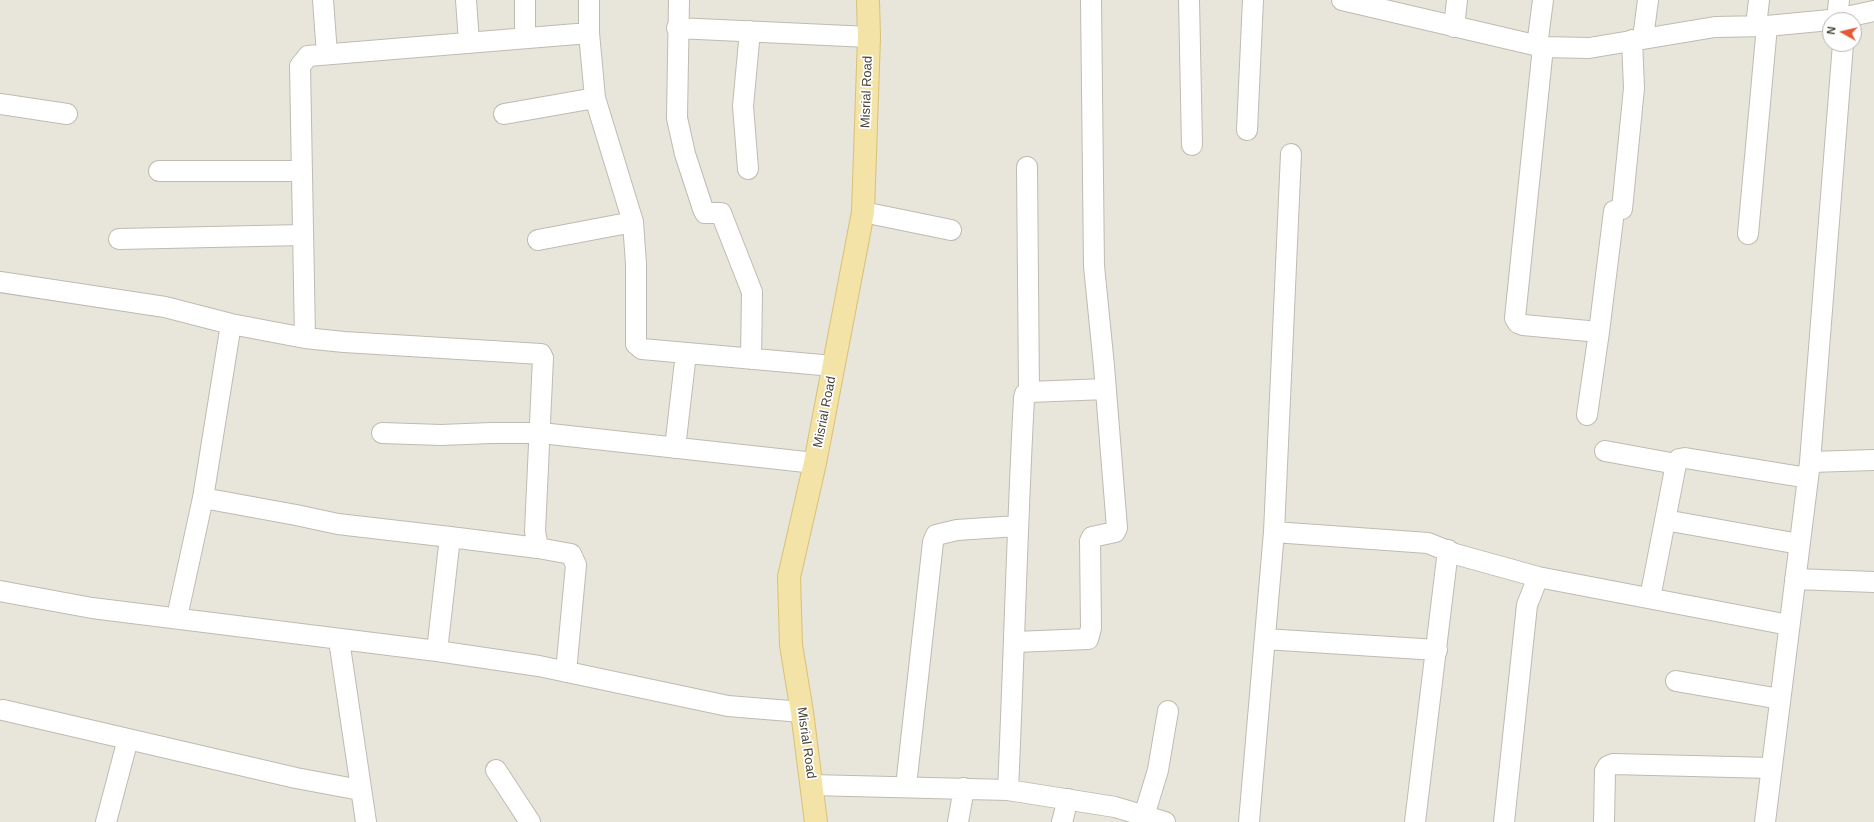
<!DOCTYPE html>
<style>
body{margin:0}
#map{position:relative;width:1874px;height:822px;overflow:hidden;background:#f5f3ed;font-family:Helvetica,sans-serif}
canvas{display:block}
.north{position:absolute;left:1822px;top:12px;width:40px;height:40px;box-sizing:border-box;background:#fff;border:1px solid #b6b4b1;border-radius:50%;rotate:278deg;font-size:11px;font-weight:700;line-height:16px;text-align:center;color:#49443b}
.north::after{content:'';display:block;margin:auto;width:14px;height:18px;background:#e45a35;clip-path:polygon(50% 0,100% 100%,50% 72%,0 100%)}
</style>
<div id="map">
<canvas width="1874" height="822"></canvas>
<div class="north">N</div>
</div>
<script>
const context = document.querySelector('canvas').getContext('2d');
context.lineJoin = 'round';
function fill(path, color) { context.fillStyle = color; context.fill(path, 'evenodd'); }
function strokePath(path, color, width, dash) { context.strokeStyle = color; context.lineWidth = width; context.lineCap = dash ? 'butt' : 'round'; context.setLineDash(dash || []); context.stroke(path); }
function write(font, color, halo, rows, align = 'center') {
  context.font = font + ' Helvetica,sans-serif'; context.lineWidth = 3.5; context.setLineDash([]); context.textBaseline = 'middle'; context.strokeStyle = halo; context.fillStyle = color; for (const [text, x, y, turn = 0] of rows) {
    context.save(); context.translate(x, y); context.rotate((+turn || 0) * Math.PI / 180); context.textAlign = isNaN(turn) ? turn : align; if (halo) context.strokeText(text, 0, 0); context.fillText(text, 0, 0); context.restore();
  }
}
const residential = new Path2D(`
 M0 0H1874V822H0ZM1830 20H1854V44H1830Z`);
const minor = new Path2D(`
 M323 0 327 54
 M466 0 469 42
 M589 0V33L595 98 633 222 636 264V344L642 349 833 366
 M679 0 677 118 685 154 703 209 705 213H721L752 292 751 359
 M1189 0 1192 145
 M1342 0 1543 47 1589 48 1715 27 1767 26 1830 20
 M1832 20 1874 11
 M1837 20 1839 0
 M1756 26 1759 0
 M1454 27 1457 0
 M677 28 869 37
 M525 37V0
 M1643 38 1648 0
 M1537 46 1543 0
 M1543 47 1515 318 1518 323 1523 325 1599 332
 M0 104 67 114
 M504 114 595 98
 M1247 130 1253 0
 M1027 167 1029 392
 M748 169 743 106 750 31
 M159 171H302
 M1622 209 1634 88 1632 40
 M863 212 951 230
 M1748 234 1767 26
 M119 239 303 235
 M538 240 633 222
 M0 282 165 307 231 324 305 338 344 342 541 354 543 358 535 531 538 548 571 554 576 565 566 672
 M305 338 300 66 308 56 589 33
 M1587 415 1599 332 1614 211
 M382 433 441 435 491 433H541L815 463
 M675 448 686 353
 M1605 451 1676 464
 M1810 462 1874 460
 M203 498 296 515 338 524 450 537
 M1665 520 1799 544
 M1274 532 1428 543 1455 554 1538 577 1789 625
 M1795 579 1874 582
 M0 591 92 608 437 651 539 666 728 706 802 712
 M1650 598 1676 464 1679 459 1685 458 1808 478
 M177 617 203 498 231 324
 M1265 639 1437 650
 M339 640 366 822
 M1015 642 1088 639 1091 628 1090 541 1092 537 1115 532 1117 528 1104 366 1094 266 1091 0
 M437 651 450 537 538 548
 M1676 681 1780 699
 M3 710 296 778 360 790
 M496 770 530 822
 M812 785 1008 790 1115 807 1165 822
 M906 786 933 542 936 535 957 530 1017 526
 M1008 790C1014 659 1017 528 1024 398L1025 394 1029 392 1106 389
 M1144 816 1158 770 1168 711
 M106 822 128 739
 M958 822 964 788
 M1062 822 1068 799
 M1249 822 1274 532 1291 154
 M1415 822 1448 550
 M1504 822 1527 605 1538 577
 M1604 822 1605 771 1608 766 1613 764 1771 768
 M1765 822 1810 462 1843 44`);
const major = new Path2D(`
 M816 822 802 712 791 645 789 577 815 463 863 212 869 37 868 0`);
const streetNames = [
 ["Misrial Road",867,92,-88],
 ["Misrial Road",825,412,-79],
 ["Misrial Road",806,743,82]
];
fill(residential, '#e8e5db');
strokePath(minor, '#c0bbb0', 22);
strokePath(major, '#d8c177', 24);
strokePath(minor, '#fff', 20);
strokePath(major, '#f4e3a6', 22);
write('13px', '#49443b', '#fff', streetNames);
</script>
